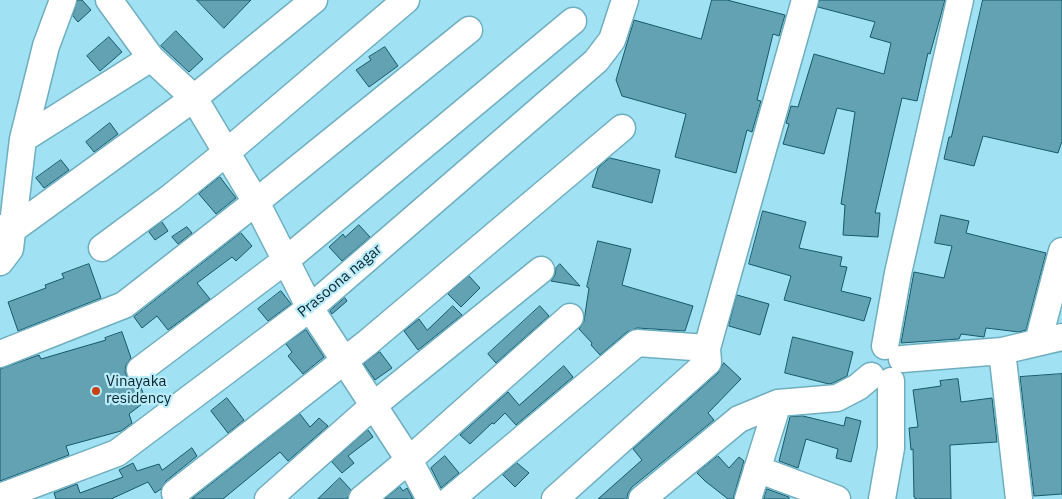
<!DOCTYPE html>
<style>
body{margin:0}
canvas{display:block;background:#a0e1f4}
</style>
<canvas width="1062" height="499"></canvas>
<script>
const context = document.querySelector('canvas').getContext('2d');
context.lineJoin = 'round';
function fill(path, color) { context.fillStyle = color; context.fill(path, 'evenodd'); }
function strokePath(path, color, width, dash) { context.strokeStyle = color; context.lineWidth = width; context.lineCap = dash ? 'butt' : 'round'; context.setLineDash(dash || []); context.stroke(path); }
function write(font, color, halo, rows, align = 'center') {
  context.font = font + ' "IBM Plex Sans",sans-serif'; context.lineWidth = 4.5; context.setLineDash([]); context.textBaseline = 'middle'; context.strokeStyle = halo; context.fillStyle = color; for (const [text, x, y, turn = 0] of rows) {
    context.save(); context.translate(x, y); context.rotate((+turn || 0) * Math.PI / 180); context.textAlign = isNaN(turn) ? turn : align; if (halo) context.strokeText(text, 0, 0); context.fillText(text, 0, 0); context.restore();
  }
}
const building = new Path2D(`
 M78 0H82L91 10 78 22 73 16Z
 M197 0H251L224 28Z
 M712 0H727L785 15 779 36 773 34 757 100 761 101 752 132 747 130 736 173 675 157 686 114 622 96 616 80 634 20 701 39Z
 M820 0H945L930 54 928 53 917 101 902 98 875 213H880L878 237 843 235 845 205 841 204 855 112 837 108 824 154 783 144 789 124 786 123 791 106 798 107 814 54 884 74 891 43 870 37 875 22 818 7Z
 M983 0H1062V141L1058 153 983 136 974 166 944 159 949 137H951Z
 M176 31 203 59 189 72 161 46Z
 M109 37 122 52 100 71 87 56Z
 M385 47 398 66 369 87 356 70 371 60 369 57Z
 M110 123 118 134 94 152 86 142Z
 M610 158 660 170 652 203 592 187 598 168Z
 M61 160 69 170 44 188 36 178Z
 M220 177 236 198 216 214 199 194Z
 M763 211 806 222 799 248 842 257 840 266 847 267 841 291 871 298 864 321 784 300 791 276 749 264Z
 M941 215 969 221 966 233 1046 253 1026 330 1019 332 986 328 984 337 961 334 959 339 901 343 914 272 944 278 952 246 935 243Z
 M162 222 168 231 155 240 149 232Z
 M359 225 370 237 342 261 329 247 343 234 345 237Z
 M187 227 192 233 178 244 172 237Z
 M241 233 252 246 236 261 232 257 197 283 210 299 168 330 157 316 142 328 134 317Z
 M598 241 631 249 622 285 693 306 685 331 637 328 627 332 600 355 591 345 592 343 579 329 584 321 589 288 587 287Z
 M89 264 101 298 18 331 8 302 46 288 45 285 64 278 62 274Z
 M560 264 580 286 551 281 555 275 556 268Z
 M469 276 480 288 461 307 448 294Z
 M281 291 291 304 268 321 258 309Z
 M737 295 769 304 760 335 729 326Z
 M345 298 347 301 332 314 330 311Z
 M453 306 462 315 418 350 404 331 419 319 427 330Z
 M540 306 549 316 496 363 488 354Z
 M306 330 324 357 303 374 288 356 292 352 286 344Z
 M122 332 131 358 126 365 125 372 128 379 134 384 140 385 146 401 129 414 132 423 121 431 66 446 69 455 0 481V369L39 355 41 359 106 340 105 338Z
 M793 337 853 352 847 376 833 383 829 384 785 373Z
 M380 352 392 368 375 380 364 364Z
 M724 363 741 379 708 413 714 420 632 487 628 493 627 499H598L642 460 633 449 718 373Z
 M564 366 573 377 516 425 505 413 494 424 492 423 470 444 460 435 508 392 519 405Z
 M1062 374V494L1034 496 1020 377Z
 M958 379 961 402 992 398 997 442 950 445 951 499H915V497H914L913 449 911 450 909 428 918 427 913 390 941 386 940 381Z
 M227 398 244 420 228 433 211 411Z
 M300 414 310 427 319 418 328 426 288 461 280 452 223 499H192Z
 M803 416 844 426 846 417 861 421 851 462 836 458 838 449 806 439 798 468 779 461 790 417Z
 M368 430 373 437 348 456 354 463 342 473 332 462Z
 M192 448 197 456 166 481 161 489 155 493 148 482 111 499H56L54 493 77 484 80 493 123 477 119 470 133 463 137 471 159 464 162 470Z
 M445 456 459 473 441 488 431 468Z
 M718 456 729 468 739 457 744 461 733 499H728L705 481 697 473Z
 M517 463 529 473 515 487 503 475Z
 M340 478 351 490 347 499H318Z
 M400 487 403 491 407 488 413 499H385Z
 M767 489 789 497V499H764Z`);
const minor = new Path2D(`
 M109 0 151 58 194 98 256 202 310 308 409 460 430 499
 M23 139 151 58
 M0 228 12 230 194 98 314 0
 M102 248 171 197 227 152 406 0
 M0 262 10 249 23 139 46 46 63 0
 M1038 342 1062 251
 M885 346 898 273 960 0
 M1002 351 1019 499
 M0 354 124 305 256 202 469 30
 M902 359 1002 351 1062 337
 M140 370 286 260 573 21
 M757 469 837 499
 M175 493 367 343 622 128
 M0 497 117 453 310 308 596 61 612 40 625 0
 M268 499 374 405 541 270
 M362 499 409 460 570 317
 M451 499 637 343 707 348
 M555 499 708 362 707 348 805 0
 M642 499 739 419 778 403 837 398 858 387 871 376
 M748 499 778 403
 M882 499 891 448V381`);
const markers = [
 [96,391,5,"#c84010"]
];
const streetNames = [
 ["Prasoona nagar",340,281,-40]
];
const poiNames = [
 ["Vinayaka",106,382],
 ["residency",106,399]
];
fill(building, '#62a2b3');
strokePath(building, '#145a6a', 1);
strokePath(minor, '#6eaebf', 29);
strokePath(minor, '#fff', 26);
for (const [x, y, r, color] of markers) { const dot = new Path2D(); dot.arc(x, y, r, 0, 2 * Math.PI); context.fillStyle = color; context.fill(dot); strokePath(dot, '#b9ecfb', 2); }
write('15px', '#08232a', '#b9ecfb', streetNames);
write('15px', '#08232a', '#b9ecfb', poiNames, 'left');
</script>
